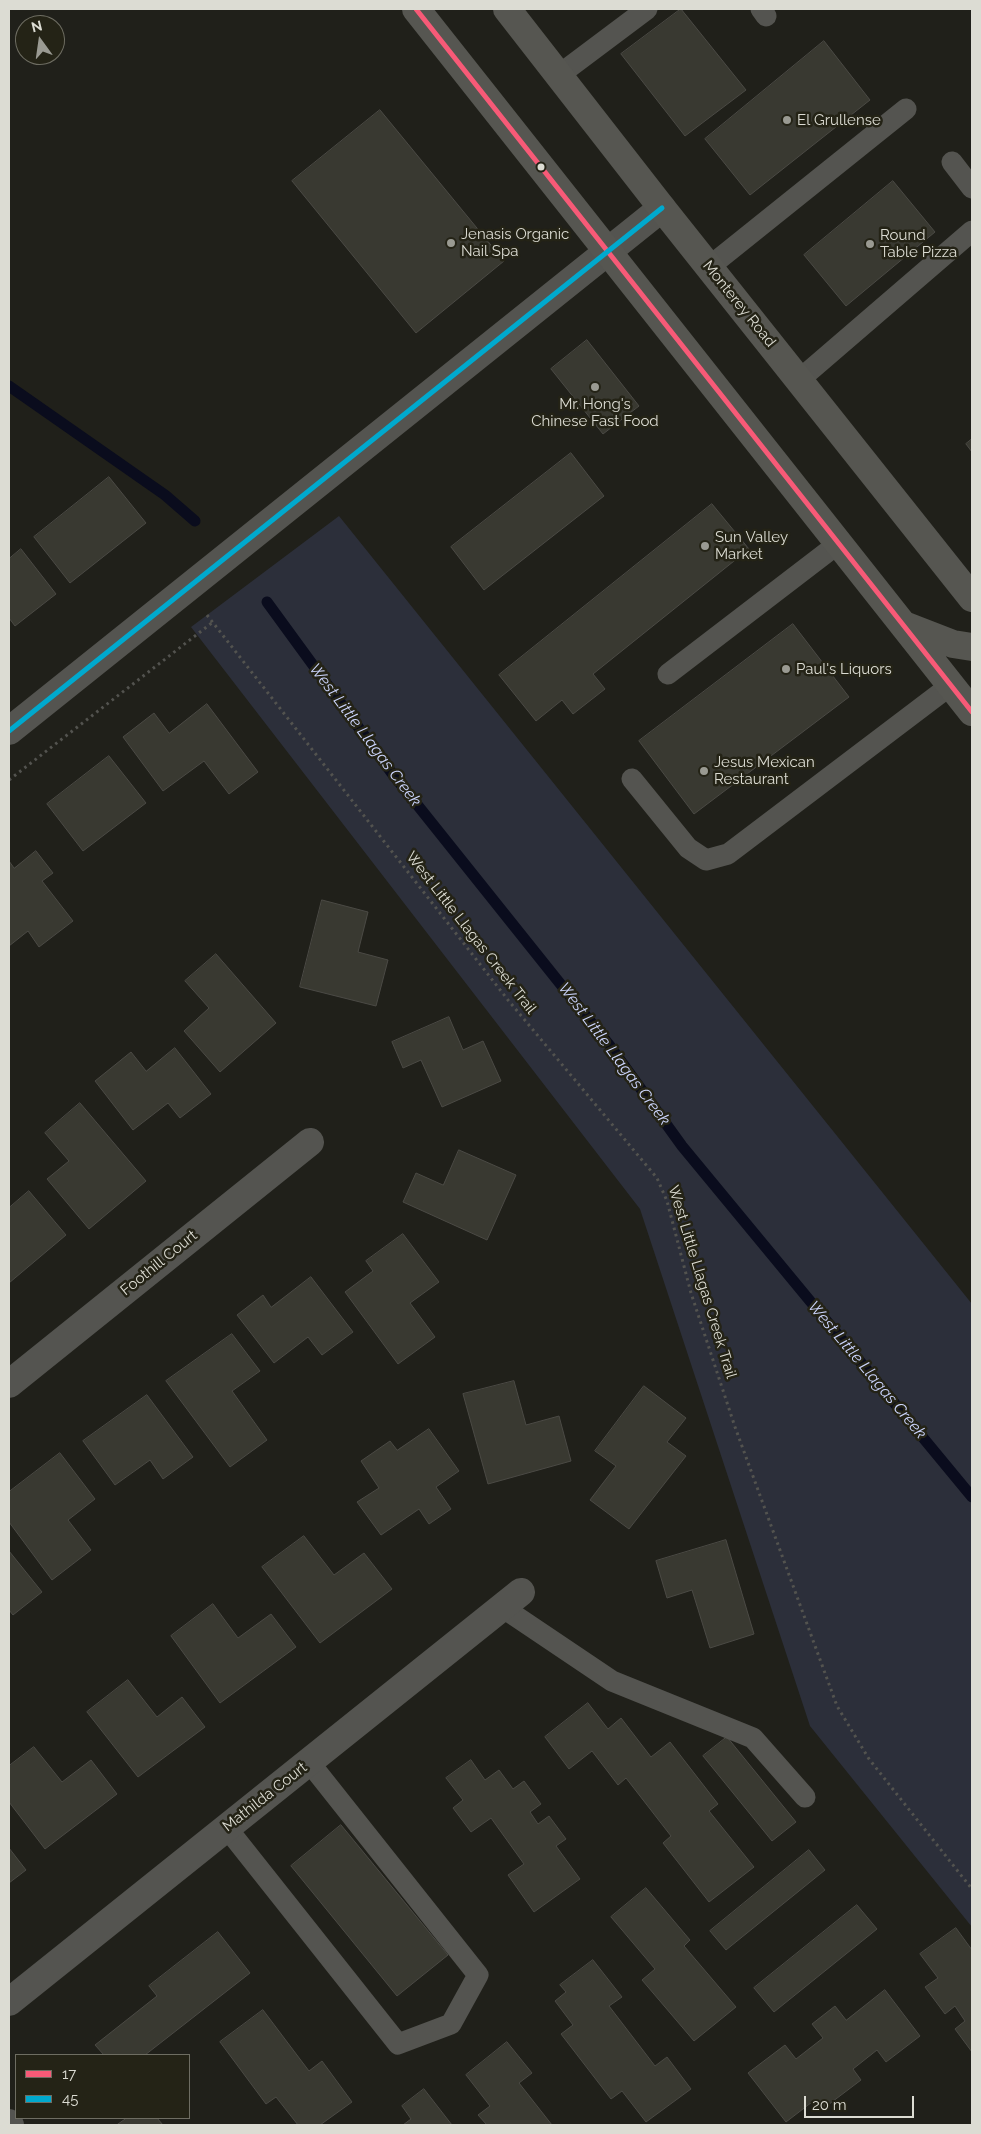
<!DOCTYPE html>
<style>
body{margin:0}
#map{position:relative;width:981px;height:2134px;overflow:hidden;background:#20201a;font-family:Raleway,sans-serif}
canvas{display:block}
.frame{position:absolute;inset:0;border:10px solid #dcdcd3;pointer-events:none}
.legend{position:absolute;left:15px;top:2054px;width:175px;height:65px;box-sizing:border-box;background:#242316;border:1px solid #6e6d62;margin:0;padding:6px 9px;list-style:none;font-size:15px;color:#dcdcd3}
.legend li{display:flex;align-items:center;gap:10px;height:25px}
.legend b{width:25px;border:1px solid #6e6d62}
.north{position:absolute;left:15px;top:15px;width:50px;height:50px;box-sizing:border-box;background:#242316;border:1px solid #6e6d62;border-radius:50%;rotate:346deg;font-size:14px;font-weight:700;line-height:20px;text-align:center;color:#dcdcd3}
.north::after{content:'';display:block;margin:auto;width:18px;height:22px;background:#9a9a92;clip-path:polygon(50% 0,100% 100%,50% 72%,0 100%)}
.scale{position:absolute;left:804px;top:2096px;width:110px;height:22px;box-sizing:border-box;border:2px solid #dcdcd3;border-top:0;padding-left:6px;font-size:15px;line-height:18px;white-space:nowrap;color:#dcdcd3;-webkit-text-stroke:4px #242316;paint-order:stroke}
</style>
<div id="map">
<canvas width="981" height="2134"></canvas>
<div class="frame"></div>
<ul class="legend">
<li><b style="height:6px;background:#f75a77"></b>17</li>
<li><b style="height:6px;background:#00a9ce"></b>45</li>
</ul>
<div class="north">N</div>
<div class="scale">20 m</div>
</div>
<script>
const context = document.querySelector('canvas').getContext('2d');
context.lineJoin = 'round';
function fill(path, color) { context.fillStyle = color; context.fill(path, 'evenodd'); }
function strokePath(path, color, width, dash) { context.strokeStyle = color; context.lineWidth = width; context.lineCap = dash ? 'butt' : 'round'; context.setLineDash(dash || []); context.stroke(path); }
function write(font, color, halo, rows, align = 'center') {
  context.font = font + ' Raleway,sans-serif'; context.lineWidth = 5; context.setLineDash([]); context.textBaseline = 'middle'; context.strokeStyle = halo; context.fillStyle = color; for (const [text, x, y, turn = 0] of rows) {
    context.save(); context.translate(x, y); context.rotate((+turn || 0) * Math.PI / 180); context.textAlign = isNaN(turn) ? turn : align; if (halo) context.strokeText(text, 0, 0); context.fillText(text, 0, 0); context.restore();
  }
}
const green = new Path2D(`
 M339 516 972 1304V1927L810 1726 640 1209 191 627Z`);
const stream = new Path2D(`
 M9 386 165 495 195 521
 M267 602 391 772 610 1046 682 1146 972 1497`);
const building = new Path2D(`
 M681 9 746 90 685 136 621 54Z
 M824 41 870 100 750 195 705 139Z
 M380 110 504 261 416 333 292 181Z
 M893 181 935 232 846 306 804 255Z
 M587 340 639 406 603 434 551 369Z
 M972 439V452L966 444Z
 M571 453 604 496 484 590 451 547Z
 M109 477 146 523 70 583 34 537Z
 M712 504 749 549 593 674 605 689 573 714 562 700 536 721 499 675Z
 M21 549 56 594 15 626 9 618V559Z
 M793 624 849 697 694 814 639 741Z
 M207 704 258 772 229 794 204 761 163 791 123 737 154 713 169 733Z
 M109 756 146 803 83 851 47 804Z
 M36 851 53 873 42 881 73 921 39 947 28 931 9 946V861L14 868Z
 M322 900 368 912 358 952 388 960 376 1006 300 987Z
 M216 954 276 1023 220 1072 184 1031 209 1008 185 981Z
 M449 1017 463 1050 483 1041 501 1081 442 1107 421 1060 403 1068 392 1042Z
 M175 1048 211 1094 180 1118 168 1103 133 1130 95 1081 131 1052 146 1071Z
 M80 1103 146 1181 89 1229 47 1179 69 1161 45 1133Z
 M459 1150 516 1175 487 1240 403 1202 416 1173 443 1185Z
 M29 1191 66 1235 9 1283V1208Z
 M403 1234 439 1282 410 1303 435 1337 398 1364 345 1292 373 1271 366 1261Z
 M311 1277 353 1332 322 1355 308 1337 274 1363 237 1315 263 1295 271 1307Z
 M232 1334 260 1371 232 1391 267 1440 230 1467 166 1381Z
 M514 1381 526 1425 559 1416 571 1461 488 1484 463 1394Z
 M644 1386 686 1418 667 1442 686 1456 629 1529 590 1500 616 1466 595 1451Z
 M147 1395 193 1457 163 1479 150 1460 115 1485 83 1441Z
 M429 1429 459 1471 436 1487 451 1509 429 1524 419 1509 381 1535 357 1502 379 1488 361 1461 390 1441 397 1450Z
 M60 1453 95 1499 68 1520 91 1550 52 1580 9 1522V1492Z
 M304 1536 334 1575 364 1553 392 1589 320 1643 262 1567Z
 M726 1540 754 1634 710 1648 692 1590 667 1598 656 1561Z
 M9 1551 42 1592 13 1615 9 1610Z
 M213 1604 238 1638 271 1614 296 1647 220 1703 171 1636Z
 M128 1680 157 1717 182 1697 205 1727 138 1777 87 1712Z
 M588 1703 608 1729 621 1718 651 1757 670 1742 718 1804 709 1811 754 1867 709 1902 663 1843 671 1836 626 1778 618 1785 592 1751 569 1769 545 1737Z
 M727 1737 796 1822 772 1841 703 1756Z
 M34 1747 62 1782 91 1760 117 1794 45 1849 9 1802V1766Z
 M471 1760 485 1780 499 1770 513 1789 524 1781 541 1804 530 1812 538 1824 549 1816 566 1839 556 1846 580 1879 534 1912 508 1875 524 1864 491 1818 471 1832 453 1808 463 1800 446 1778Z
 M341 1825 448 1955 397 1996 291 1866Z
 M9 1848 26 1870 9 1883Z
 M809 1850 825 1870 726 1950 710 1931Z
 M646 1888 690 1940 684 1946 736 2007 694 2041 642 1980 655 1969 611 1917Z
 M857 1905 877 1929 774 2012 754 1988Z
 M956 1928 972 1950V2052L955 2029 965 2021 955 2006 945 2014 925 1987 938 1978 920 1954Z
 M218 1932 250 1973 145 2055H104L95 2045 157 1996 149 1986Z
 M593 1960 622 1997 609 2006 655 2066 667 2057 691 2089 646 2122 622 2091 611 2099 561 2034 573 2025 555 2001 566 1992 560 1985Z
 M885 1990 920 2036 886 2062 877 2050 853 2069 861 2080 824 2108 816 2099 786 2122 748 2073 785 2045 796 2059 823 2038 812 2024 835 2006 846 2020Z
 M263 2010 309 2071 322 2061 352 2102 320 2125H298L276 2097 266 2104 220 2042Z
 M507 2042 532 2073 519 2083 552 2125H487L478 2115 490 2106 466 2075Z
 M424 2089 452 2125H403L411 2119 402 2106Z
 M127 2118H157L163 2125H117Z`);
const path = new Path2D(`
 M207 615 508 1000 657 1178 667 1201 691 1293 735 1427 837 1706 869 1759 972 1889
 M9 780 213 622`);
const lane = new Path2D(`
 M761 9 766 16
 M559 75 647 9
 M952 162 972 188
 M709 267 906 109
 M799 380 972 231
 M668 674 839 543
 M632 779 688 848 706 860 728 854 951 685
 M502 1607 612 1681 753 1738 805 1797
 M226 1827 398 2044 451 2024 478 1975 309 1762`);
const street = new Path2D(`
 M9 731 662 208
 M9 1384 310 1142
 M9 2002 521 1592
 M9 2123 10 2125`);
const secondary = new Path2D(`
 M416 9 972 712
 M507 9 662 208 972 598
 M904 625 953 644 972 647`);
const bus1 = new Path2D(`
 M416 9 972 712`);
const bus2 = new Path2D(`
 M9 731 662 208`);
const markers = [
 [787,120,5,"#9a9a92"],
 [541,167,4.5,"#dcdcd3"],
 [451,243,5,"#9a9a92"],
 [870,244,5,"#9a9a92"],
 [595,387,5,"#9a9a92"],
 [705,546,5,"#9a9a92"],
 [786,669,5,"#9a9a92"],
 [704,771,5,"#9a9a92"]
];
const poiNames = [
 ["El Grullense",797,120],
 ["Jenasis Organic",461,234],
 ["Nail Spa",461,251],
 ["Round",880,235],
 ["Table Pizza",880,252],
 ["Mr. Hong's",595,404,"center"],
 ["Chinese Fast Food",595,421,"center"],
 ["Sun Valley",715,537],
 ["Market",715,554],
 ["Paul's Liquors",796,669],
 ["Jesus Mexican",714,762],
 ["Restaurant",714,779]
];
const streetNames = [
 ["Monterey Road",739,304,51],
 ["West Little Llagas Creek Trail",471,933,52],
 ["Foothill Court",159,1263,-39],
 ["West Little Llagas Creek Trail",702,1282,73],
 ["Mathilda Court",265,1797,-38]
];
const waterNames = [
 ["West Little Llagas Creek",365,735,53],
 ["West Little Llagas Creek",614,1054,53],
 ["West Little Llagas Creek",867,1370,50]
];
fill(green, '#2c2f3a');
strokePath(stream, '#0a0c1d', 11);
fill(building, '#393931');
strokePath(building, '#4b4a45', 1);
strokePath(path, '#53534f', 3, [2.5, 4]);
strokePath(lane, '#545450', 21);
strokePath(street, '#545450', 28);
strokePath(secondary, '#565651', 28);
strokePath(bus1, '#f75a77', 5);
strokePath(bus2, '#00a9ce', 5);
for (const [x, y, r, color] of markers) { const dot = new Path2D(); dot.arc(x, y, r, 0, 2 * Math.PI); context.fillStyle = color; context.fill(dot); strokePath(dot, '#242316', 2); }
write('15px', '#dcdcd3', '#242316', poiNames, 'left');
write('15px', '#dcdcd3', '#242316', streetNames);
write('italic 16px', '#ccd5fd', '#242316', waterNames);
</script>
